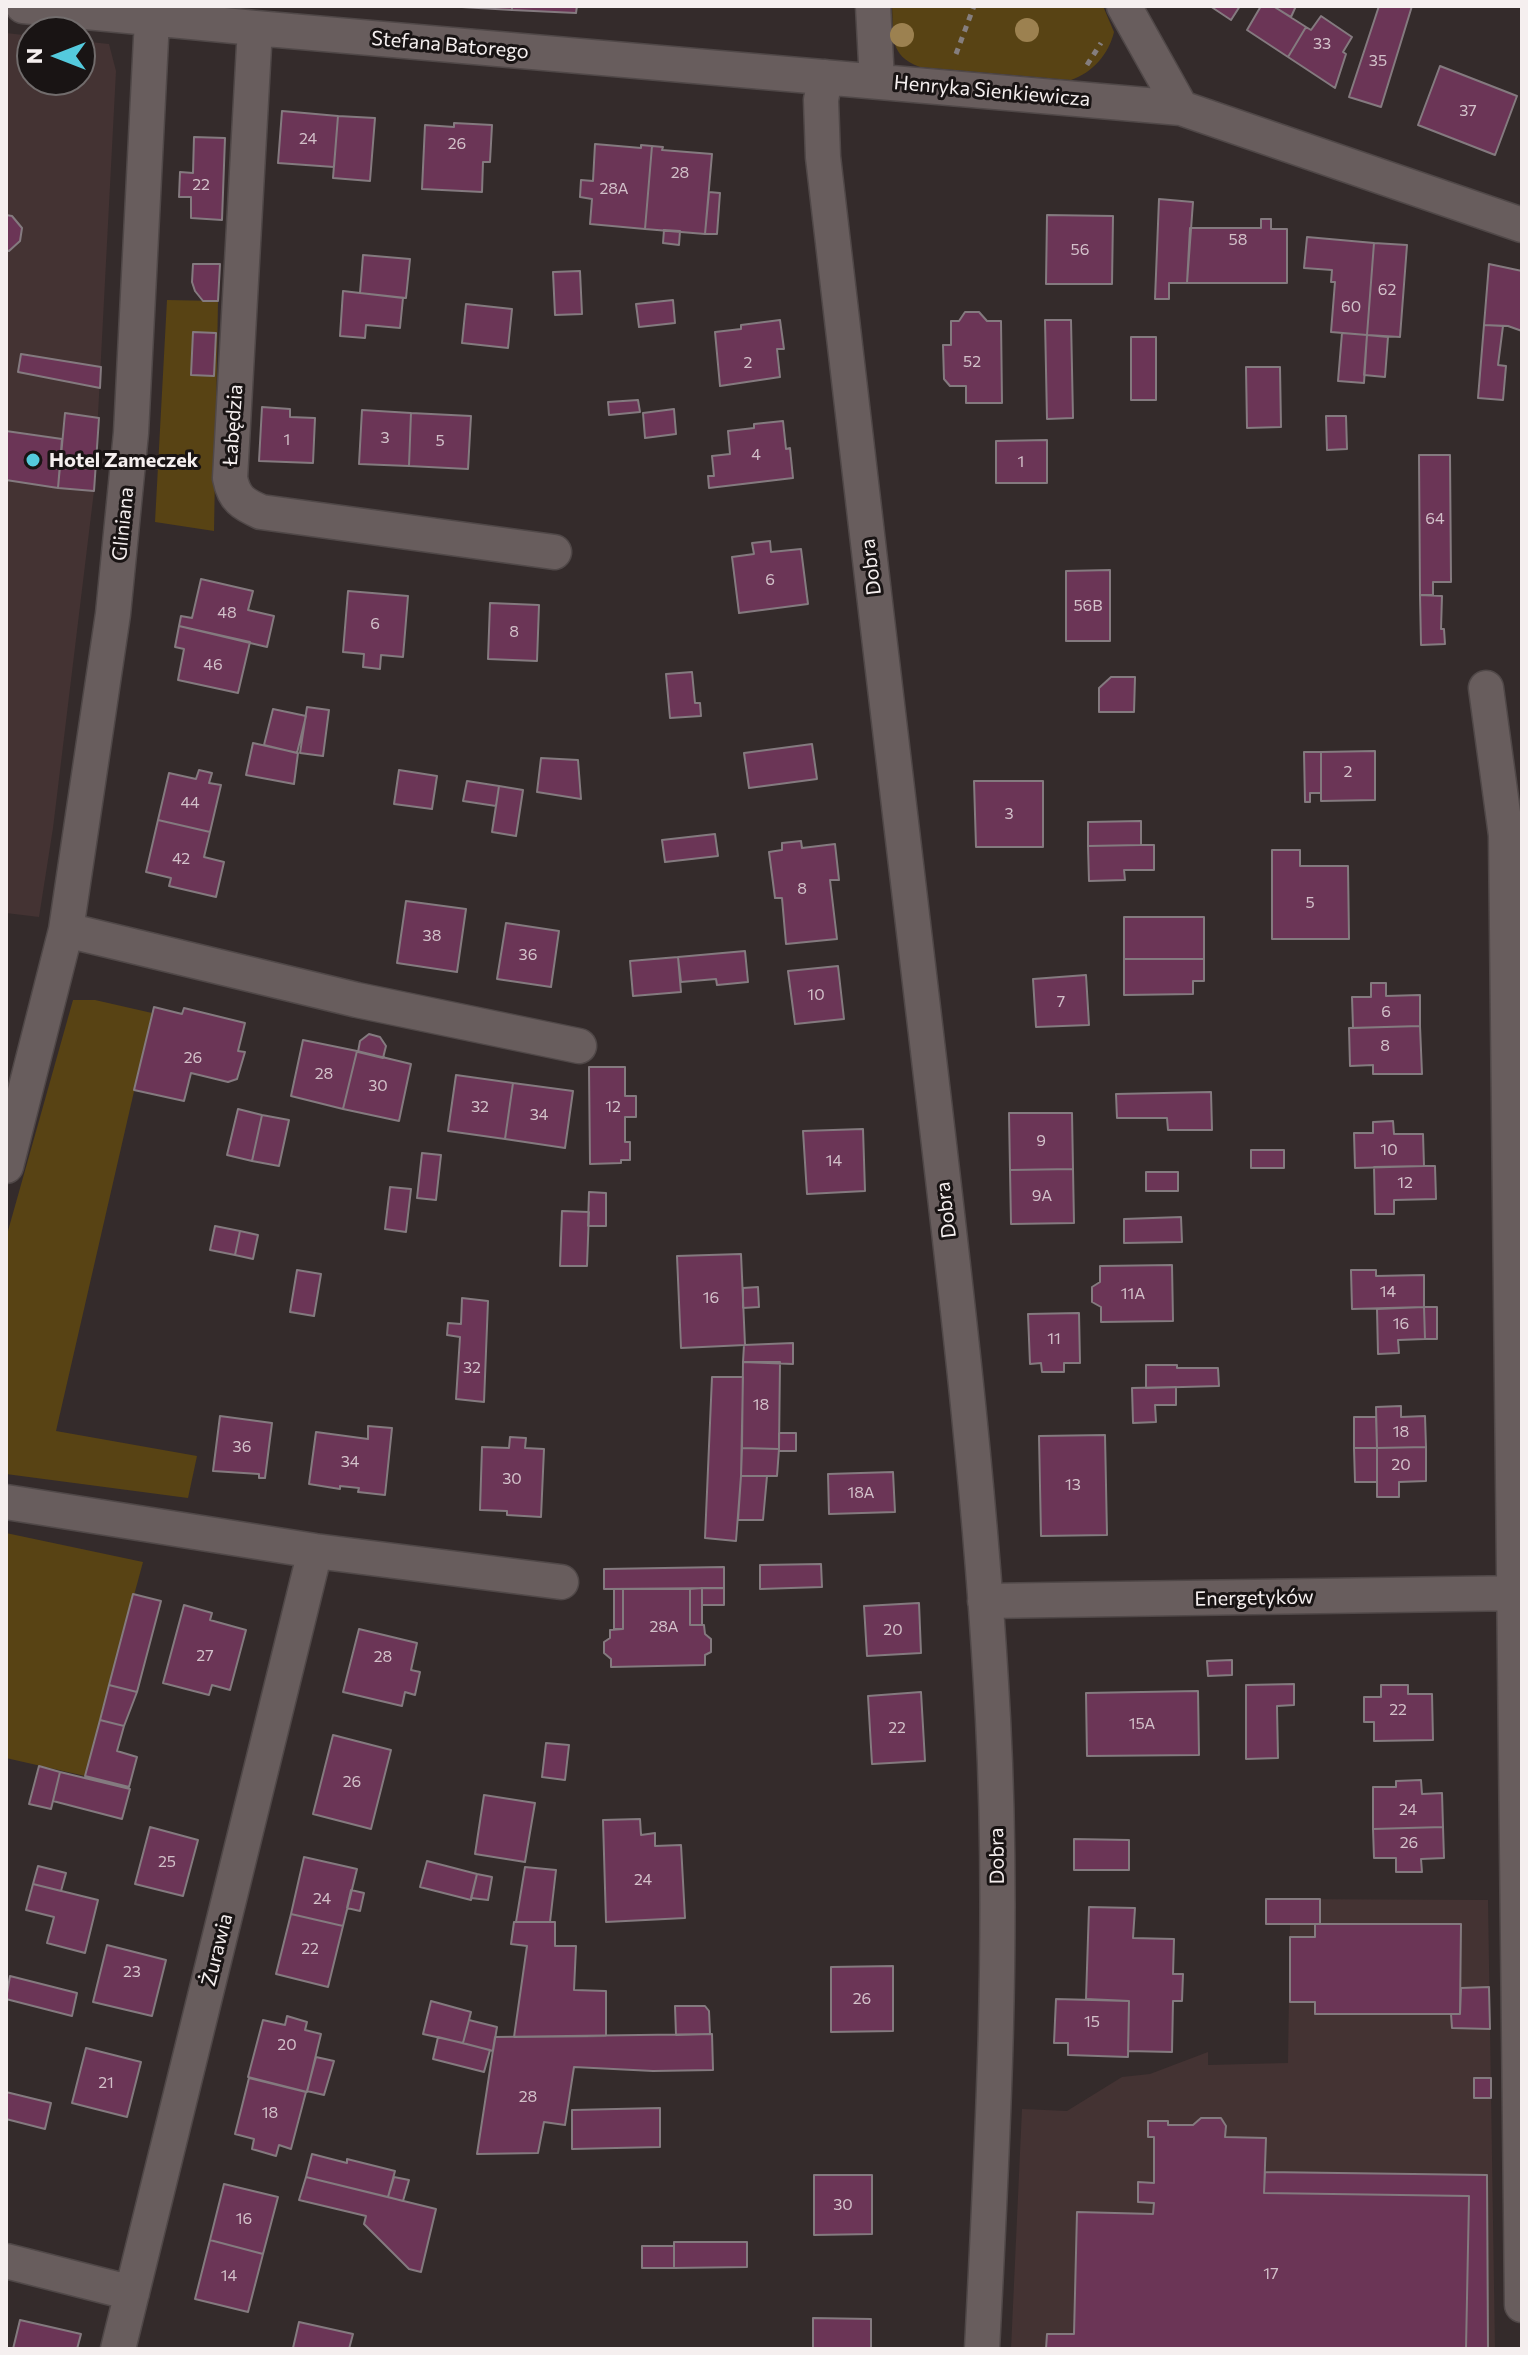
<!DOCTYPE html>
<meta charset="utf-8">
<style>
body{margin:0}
#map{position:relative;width:1528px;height:2355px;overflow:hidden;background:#342b2b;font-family:Commissioner,sans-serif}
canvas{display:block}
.frame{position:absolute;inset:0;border:8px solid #f5efef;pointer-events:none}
.north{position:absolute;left:16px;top:16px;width:80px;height:80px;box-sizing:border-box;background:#191414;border:2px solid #716c6c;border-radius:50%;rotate:270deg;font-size:22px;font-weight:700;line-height:32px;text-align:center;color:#f5efef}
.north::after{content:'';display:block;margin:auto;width:28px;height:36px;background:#54cadd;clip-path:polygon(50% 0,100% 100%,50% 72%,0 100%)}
</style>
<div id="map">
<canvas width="1528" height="2355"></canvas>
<div class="frame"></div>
<div class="north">N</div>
</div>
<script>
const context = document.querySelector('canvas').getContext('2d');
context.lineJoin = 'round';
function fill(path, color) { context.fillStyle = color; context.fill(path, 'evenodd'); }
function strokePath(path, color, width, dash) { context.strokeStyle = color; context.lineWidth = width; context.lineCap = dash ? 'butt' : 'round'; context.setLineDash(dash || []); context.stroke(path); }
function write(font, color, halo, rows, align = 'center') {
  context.font = font + ' Commissioner,sans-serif'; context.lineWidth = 6; context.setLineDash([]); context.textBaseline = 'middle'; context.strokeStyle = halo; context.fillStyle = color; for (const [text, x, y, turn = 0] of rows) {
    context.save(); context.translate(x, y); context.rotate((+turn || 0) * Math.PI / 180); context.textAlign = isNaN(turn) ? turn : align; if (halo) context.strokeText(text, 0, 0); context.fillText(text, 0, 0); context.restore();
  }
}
const built = new Path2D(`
 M6 33 32 36V80H80V41L109 44 116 71 94 491 53 828 39 917 6 913Z
 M1266 1899 1488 1900 1495 2349H1011L1022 2109 1067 2111 1122 2077 1150 2074 1208 2052V2065L1288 2063 1290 1924H1266Z`);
const green = new Path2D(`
 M892 6H1103L1114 32C1109 54 1092 73 1071 80L920 67C888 55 894 36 892 6Z
 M167 300 218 301 214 531 155 522Z
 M73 1000H95L152 1013 56 1431 197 1456 188 1498 6 1474V1238Z
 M6 1533 143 1562 85 1776 6 1758Z`);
const building = new Path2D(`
 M445 6H512V10Z
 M512 6H577L576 13 512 10Z
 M1210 6H1240L1231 20Z
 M1261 6H1273L1306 27 1288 57 1247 30Z
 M1273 6H1296L1291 17Z
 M1379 6H1412L1381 107 1349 97Z
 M1321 16 1352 37 1343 52 1346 54 1335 88 1288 57 1306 27 1311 30Z
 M1440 66 1517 96 1495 155 1418 125Z
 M282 111 338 116 334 167 278 163Z
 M338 116 375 118 370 181 333 178Z
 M454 123 492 125 490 162H483L482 192 422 189 425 125 454 127Z
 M194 137 225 138 222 220 191 218V197H179L180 172 193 173Z
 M595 144 641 148V145L652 146 645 229 590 224 592 199 580 197 581 180 593 181Z
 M652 146 663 147 662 150 712 154 705 234 645 229Z
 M709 192 720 193 717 234H705Z
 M1159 199 1193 202 1187 283H1169V299H1155Z
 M6 215 12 216 22 228 20 241 9 251 6 250Z
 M1047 215 1113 216 1112 284H1046Z
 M1261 219H1271V229H1287V283H1187L1190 228H1261Z
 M664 230 680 231 679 245 663 243Z
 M1307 237 1374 243 1367 335 1331 332 1335 282H1331L1332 270 1304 268Z
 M1374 243 1407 245 1400 337 1367 335Z
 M363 255 410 259 406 298 360 293Z
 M193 264H220L218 301H203L195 291 192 282Z
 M1489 264 1522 271V331L1508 326 1484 325Z
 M580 271 582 314 555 315 553 272Z
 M343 291 403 298 400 328 366 325 365 338 340 336Z
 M673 300 675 323 639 327 636 304Z
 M466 304 512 309 508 348 462 343Z
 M965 312H979L987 321H1001L1002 403H966V386H950L944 379 943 345H951V321H959Z
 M780 320 784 349H777L780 377 720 386 715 332 741 329V325Z
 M1045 320H1071L1073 418 1047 419Z
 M1484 325 1503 326 1498 365 1506 366 1503 400 1478 398Z
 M193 332 216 333 214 376 191 375Z
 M1342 333 1367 335 1364 383 1338 381Z
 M1367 335 1388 337 1385 377 1364 375Z
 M1131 337H1156V400H1131Z
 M21 354 101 367 100 388 18 372Z
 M1246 367H1280L1281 427 1247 428Z
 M638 400 640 412 609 415 608 402Z
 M262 407 290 409V417L315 418 313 463 259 461Z
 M674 409 676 434 645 438 643 413Z
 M362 410 411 413 409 466 359 464Z
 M65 413 99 418 94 491 58 488Z
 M411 413 471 416 468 469 409 466Z
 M1326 416H1346L1347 449 1327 450Z
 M783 421 786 449 790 448 793 478 709 488 708 476H714L712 456 730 454 728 431 754 428V424Z
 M6 431 62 439 58 488 6 480Z
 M1047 440V483H996V441Z
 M1419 455H1450L1451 582H1433V595H1420Z
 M770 541 771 552 801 549 808 604 739 613 732 557 754 554 752 543Z
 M1110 570V641H1066V571Z
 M201 579 253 591 248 610 274 616 267 647 179 626 181 616 192 618Z
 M348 591 408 596 403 657 381 655 380 669 363 667 364 654 343 652Z
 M1420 595 1442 596 1441 629H1444L1445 644 1421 645Z
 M490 603 539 605 537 661 488 659Z
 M179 626 250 642 238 693 178 680 184 649 175 647Z
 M692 672 695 703H700L701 716 670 718 666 674Z
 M1111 677H1135L1134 712H1099V688Z
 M307 707 329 710 323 756 300 753Z
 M273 709 306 716 297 753 264 745Z
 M253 743 298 753 294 784 246 775Z
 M812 744 817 779 749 788 744 753Z
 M1375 751V800L1321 801V752Z
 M1304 752H1321V793H1310V802H1305Z
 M541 758 578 760 581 799 537 792Z
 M199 770 212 773 209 783 221 785 210 832 158 820 169 773 196 779Z
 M399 770 437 776 432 809 394 804Z
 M467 781 499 786 496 806 463 801Z
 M974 781H1043V847H976Z
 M499 786 523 790 516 836 492 832Z
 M158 820 210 832 204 857 224 862 216 897 169 886 171 878 146 872Z
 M1141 821V845L1088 846V822Z
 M715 834 718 856 665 862 662 840Z
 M801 841 802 848 835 844 839 880H830L837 939 786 944 782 898H775L769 852 782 850V843Z
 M1141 845H1154V870H1124L1125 880 1089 881 1088 846Z
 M1272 850H1300V866H1348L1349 939H1272Z
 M406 901 466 909 457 972 397 963Z
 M1124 917H1204V959H1124Z
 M506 923 559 931 551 987 497 979Z
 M745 951 748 982 717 985 716 979 681 982 678 957Z
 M678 957 681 992 633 996 630 961Z
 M1124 959H1204V981H1193V994L1124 995Z
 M838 966 844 1019 795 1024 788 971Z
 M1086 975 1089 1025 1036 1027 1033 979Z
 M1371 983H1386V996L1420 995V1026L1353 1028 1352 997H1371Z
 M154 1007 182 1014 184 1008 245 1023 238 1051 245 1052 237 1079 228 1082 191 1073 184 1101 134 1090Z
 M1420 1026 1422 1074H1373V1065L1350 1066 1349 1028Z
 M369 1034 380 1037 386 1046 383 1058 358 1052 360 1041Z
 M303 1040 357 1051 343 1109 291 1096Z
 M357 1051 411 1064 399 1121 343 1109Z
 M589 1067H625V1096H636V1117H625V1142H630V1160H621V1163L590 1164Z
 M456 1075 513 1083 505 1139 448 1131Z
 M513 1083 573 1091 565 1148 505 1139Z
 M1211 1092 1212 1130H1168L1167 1118H1117L1116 1094Z
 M238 1109 262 1115 252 1161 227 1155Z
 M1009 1113H1072L1073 1169 1010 1170Z
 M262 1115 289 1120 279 1166 252 1161Z
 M1393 1121 1394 1134H1423L1424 1166 1355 1168 1354 1133H1373V1122Z
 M863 1129 865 1191 807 1194 803 1131Z
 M1251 1150H1284V1168H1251Z
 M422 1153 441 1155 436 1200 417 1198Z
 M1424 1166H1435L1436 1199 1394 1200V1214H1375L1374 1167Z
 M1073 1169 1074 1223 1011 1224 1010 1170Z
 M1146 1172H1178V1191H1146Z
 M390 1187 411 1189 406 1232 385 1229Z
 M589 1192 606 1193V1226H588Z
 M562 1211 589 1212 587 1266H560Z
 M1181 1217 1182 1242 1124 1243V1219Z
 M215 1226 240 1231 235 1255 210 1250Z
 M240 1231 258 1235 253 1259 235 1255Z
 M741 1254 745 1345 681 1348 677 1256Z
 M1172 1265 1173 1321 1101 1322V1307L1092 1302V1287L1100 1282V1266Z
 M297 1270 321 1274 314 1316 290 1312Z
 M1351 1270H1376V1276L1424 1275V1307L1352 1309Z
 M758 1287 759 1307 743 1308V1288Z
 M462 1298 488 1301 484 1402 456 1399 460 1337 447 1335 448 1323 461 1324Z
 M1424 1307H1437V1339H1425Z
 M1424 1307 1425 1339 1398 1340 1399 1353 1378 1354 1377 1309Z
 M1079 1313 1080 1363H1064V1372H1042L1041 1363 1030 1364 1028 1314Z
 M793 1343V1364L743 1362 744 1345Z
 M743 1362H780L779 1449 742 1448Z
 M1146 1365H1177V1368H1218L1219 1386 1146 1388Z
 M712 1377H743L741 1476 736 1541 705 1538Z
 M1176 1387V1405H1155L1156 1422 1133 1423 1132 1388Z
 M1401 1406V1417L1425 1416 1426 1447 1377 1448 1376 1407Z
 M220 1416 272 1423 265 1478H259V1474L213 1471Z
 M1354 1417H1376L1377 1448H1354Z
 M368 1426 392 1428 385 1495 358 1492 359 1488 340 1486V1489L309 1484 316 1432 368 1439Z
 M779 1433H796V1451H779Z
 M1105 1435 1107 1535 1041 1536 1039 1436Z
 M510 1437 526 1438 525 1448 544 1449 541 1517 507 1515V1511L480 1510 482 1447 509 1448Z
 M1426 1447V1481L1399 1482V1497H1377V1448Z
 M742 1448 779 1449 777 1476H741Z
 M1354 1448H1377V1482H1355Z
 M893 1472 895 1512 829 1514 828 1474Z
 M741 1476H767L763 1520H738Z
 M821 1564 822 1587 760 1589V1565Z
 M724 1567V1588L604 1589V1569Z
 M702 1588H724V1605H702Z
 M702 1588V1625H690V1589Z
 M614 1589H623V1629H614Z
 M623 1589H690V1625H704L705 1634 711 1639V1652L705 1655V1665L611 1667V1659L604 1653V1642L610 1638V1630L623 1629Z
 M133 1594 161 1601 137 1692 109 1685Z
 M919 1603 921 1653 867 1656 864 1606Z
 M184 1605 212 1613 210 1620 246 1630 230 1690 212 1685 209 1695 163 1683Z
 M359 1629 417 1643 411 1670 420 1672 415 1695 405 1692 402 1706 343 1692Z
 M1232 1660V1675L1208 1676 1207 1661Z
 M1294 1684V1705L1277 1706 1278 1758 1246 1759V1685Z
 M109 1685 137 1692 124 1726 100 1720Z
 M1381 1685H1408V1694H1432L1433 1740 1374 1741V1722H1364V1697H1381Z
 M1198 1691 1199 1755 1087 1756 1086 1693Z
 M921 1692 925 1761 872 1764 868 1696Z
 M100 1720 124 1726 117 1751 137 1757 129 1787 85 1776Z
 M333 1735 391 1750 371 1829 313 1814Z
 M546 1743 569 1745 565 1780 542 1777Z
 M39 1766 60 1772 51 1809 29 1804Z
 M60 1772 130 1789 122 1819 53 1801Z
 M1421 1780 1422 1794 1442 1793 1443 1827 1373 1829V1787H1396V1781Z
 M484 1795 535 1803 525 1862 475 1854Z
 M640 1819 641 1835 655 1833V1846L681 1845 685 1918 606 1922 603 1820Z
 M150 1827 198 1840 183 1896 135 1884Z
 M1443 1827 1444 1858 1421 1859 1422 1872H1396V1858H1374L1373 1829Z
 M1074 1839 1129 1840V1870H1074Z
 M304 1857 357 1869 343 1926 291 1914Z
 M427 1861 477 1874 471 1900 420 1887Z
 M38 1866 66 1873 61 1891 33 1884Z
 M525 1867 556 1870 550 1922H516Z
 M477 1874 492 1877 488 1900 471 1898Z
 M33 1884 98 1900 85 1953 47 1943 54 1917 26 1910Z
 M351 1890 364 1893 360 1911 347 1908Z
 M1266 1899H1320V1924H1266Z
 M1089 1907 1135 1908 1133 1938 1174 1939 1173 1974H1183L1182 2001H1173L1172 2052 1128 2051 1129 2001 1086 1999Z
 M291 1914 343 1926 328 1987 276 1974Z
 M514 1922H555V1946H576L574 1990 606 1991V2036L514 2037 527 1946 511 1944Z
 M1315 1924H1461L1460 2014H1315V2002H1290V1937H1315Z
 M107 1945 166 1960 152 2016 93 2002Z
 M893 1966V2031L831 2032V1967Z
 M10 1976 77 1993 72 2016 6 1999Z
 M1489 1987 1490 2029 1452 2028 1451 2014H1460L1461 1988Z
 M1056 1999 1129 2001 1128 2057 1068 2055V2043H1054Z
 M431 2001 471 2012 463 2043 423 2034Z
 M675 2006H705L709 2011 710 2034 676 2035Z
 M287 2016 307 2022 305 2030 321 2034 307 2092 248 2077 263 2020 285 2025Z
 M469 2020 497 2027 493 2051 463 2043Z
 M712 2034 713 2070 653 2071 574 2067 565 2125 544 2122 538 2153 477 2154 495 2037Z
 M438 2037 490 2050 484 2072 433 2059Z
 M86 2048 141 2062 127 2117 72 2103Z
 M316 2057 334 2061 324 2095 307 2091Z
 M249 2078 306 2092 291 2149 279 2145 276 2156 252 2149 254 2139 235 2134Z
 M1474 2078H1491V2098H1474Z
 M6 2092 51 2103 45 2129 6 2119Z
 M660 2108V2147L572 2149V2110Z
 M1201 2118H1221L1226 2126 1225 2137 1266 2138 1264 2193 1469 2196 1466 2349H1046L1047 2334H1074L1077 2212 1153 2214 1154 2203 1138 2202V2182L1154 2183V2137H1148V2121H1168V2125H1193Z
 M312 2154 347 2163V2159L395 2171 388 2197 306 2177Z
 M1265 2172 1487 2175 1488 2349H1466L1469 2196 1264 2193Z
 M814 2175H872V2234L814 2235Z
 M306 2177 436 2209 421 2272 409 2269 364 2224 366 2216 299 2200Z
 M394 2177 409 2180 403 2201 388 2197Z
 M224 2184 278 2197 263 2254 210 2240Z
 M210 2240 263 2254 248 2312 195 2299Z
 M674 2242H747V2267L674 2268Z
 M642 2246H674V2268H642Z
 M813 2318 871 2319V2349H813Z
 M20 2320 81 2334 77 2349H13Z
 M299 2322 353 2334 349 2349 293 2348Z`);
const path = new Path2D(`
 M956 54 974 6
 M1087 65 1101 43`);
const street = new Path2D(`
 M23 6 255 28 1181 108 1522 225
 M873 6 877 81
 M1124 6 1181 108
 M255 28 230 478C234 499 243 504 261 512L554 552
 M825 77 821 100 823 157C856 446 891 736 925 1025 952 1256 981 1487 993 1719 1004 1929 993 2139 982 2349
 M1486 688 1506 835 1522 2305
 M66 930 357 1000 579 1046
 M6 1166 66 930 113 614 131 433 152 19
 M6 1502 315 1551 561 1582
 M985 1601 1522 1593
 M6 2261 132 2293
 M118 2349 315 1551`);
const trees = [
 [1027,30],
 [902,35]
];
const markers = [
 [33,460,8,"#54cadd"]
];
const numberNames = [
 ["33",1322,44],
 ["35",1378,61],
 ["37",1468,111],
 ["24",308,139],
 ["26",457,144],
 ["28",680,173],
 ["22",201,185],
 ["28A",614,189],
 ["58",1238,240],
 ["56",1080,250],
 ["62",1387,290],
 ["60",1351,307],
 ["52",972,362],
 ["2",748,363],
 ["3",385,438],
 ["1",287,440],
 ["5",440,441],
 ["4",756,455],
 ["1",1021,462],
 ["64",1435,519],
 ["6",770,580],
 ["56B",1088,606],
 ["48",227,613],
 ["6",375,624],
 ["8",514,632],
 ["46",213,665],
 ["2",1348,772],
 ["44",190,803],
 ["3",1009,814],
 ["42",181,859],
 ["8",802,889],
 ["5",1310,903],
 ["38",432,936],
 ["36",528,955],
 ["10",816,995],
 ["7",1061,1002],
 ["6",1386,1012],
 ["8",1385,1046],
 ["26",193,1058],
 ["28",324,1074],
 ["30",378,1086],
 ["32",480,1107],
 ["12",613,1107],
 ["34",539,1115],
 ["9",1041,1141],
 ["10",1389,1150],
 ["14",834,1161],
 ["12",1405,1183],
 ["9A",1042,1196],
 ["14",1388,1292],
 ["11A",1133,1294],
 ["16",711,1298],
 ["16",1401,1324],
 ["11",1054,1339],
 ["32",472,1368],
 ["18",761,1405],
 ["18",1401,1432],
 ["36",242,1447],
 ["34",350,1462],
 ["20",1401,1465],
 ["30",512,1479],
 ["13",1073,1485],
 ["18A",861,1493],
 ["28A",664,1627],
 ["20",893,1630],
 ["27",205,1656],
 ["28",383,1657],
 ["22",1398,1710],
 ["15A",1142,1724],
 ["22",897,1728],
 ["26",352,1782],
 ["24",1408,1810],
 ["26",1409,1843],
 ["25",167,1862],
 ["24",643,1880],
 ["24",322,1899],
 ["22",310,1949],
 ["23",132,1972],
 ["26",862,1999],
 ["15",1092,2022],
 ["20",287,2045],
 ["21",106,2083],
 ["28",528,2097],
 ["18",270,2113],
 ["30",843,2205],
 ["16",244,2219],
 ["17",1271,2274],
 ["14",229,2276]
];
const streetNames = [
 ["Stefana Batorego",450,45,5],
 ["Henryka Sienkiewicza",992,91,5],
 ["Łabędzia",233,425,-86],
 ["Gliniana",123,524,-84],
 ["Dobra",871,567,-97],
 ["Dobra",946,1210,-97],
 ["Energetyków",1254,1598,-1],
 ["Dobra",997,1856,-91],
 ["Żurawia",217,1950,-76]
];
const poiNames = [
 ["Hotel Zameczek",49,460]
];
fill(built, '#433');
fill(green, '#584314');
fill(building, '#6b3556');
strokePath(building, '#847a7f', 2);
strokePath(street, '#504848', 37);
strokePath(path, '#857e7e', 5, [6, 6]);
strokePath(street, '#685d5d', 34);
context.fillStyle = '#9c8150';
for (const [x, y] of trees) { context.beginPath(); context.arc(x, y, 12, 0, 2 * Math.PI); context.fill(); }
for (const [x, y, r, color] of markers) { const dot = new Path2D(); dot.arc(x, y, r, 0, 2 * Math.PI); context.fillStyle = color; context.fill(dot); strokePath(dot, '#191414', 3); }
write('16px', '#d2c0c9', null, numberNames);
write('20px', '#f5efef', '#191414', streetNames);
write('bold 20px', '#f5efef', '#191414', poiNames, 'left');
</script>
